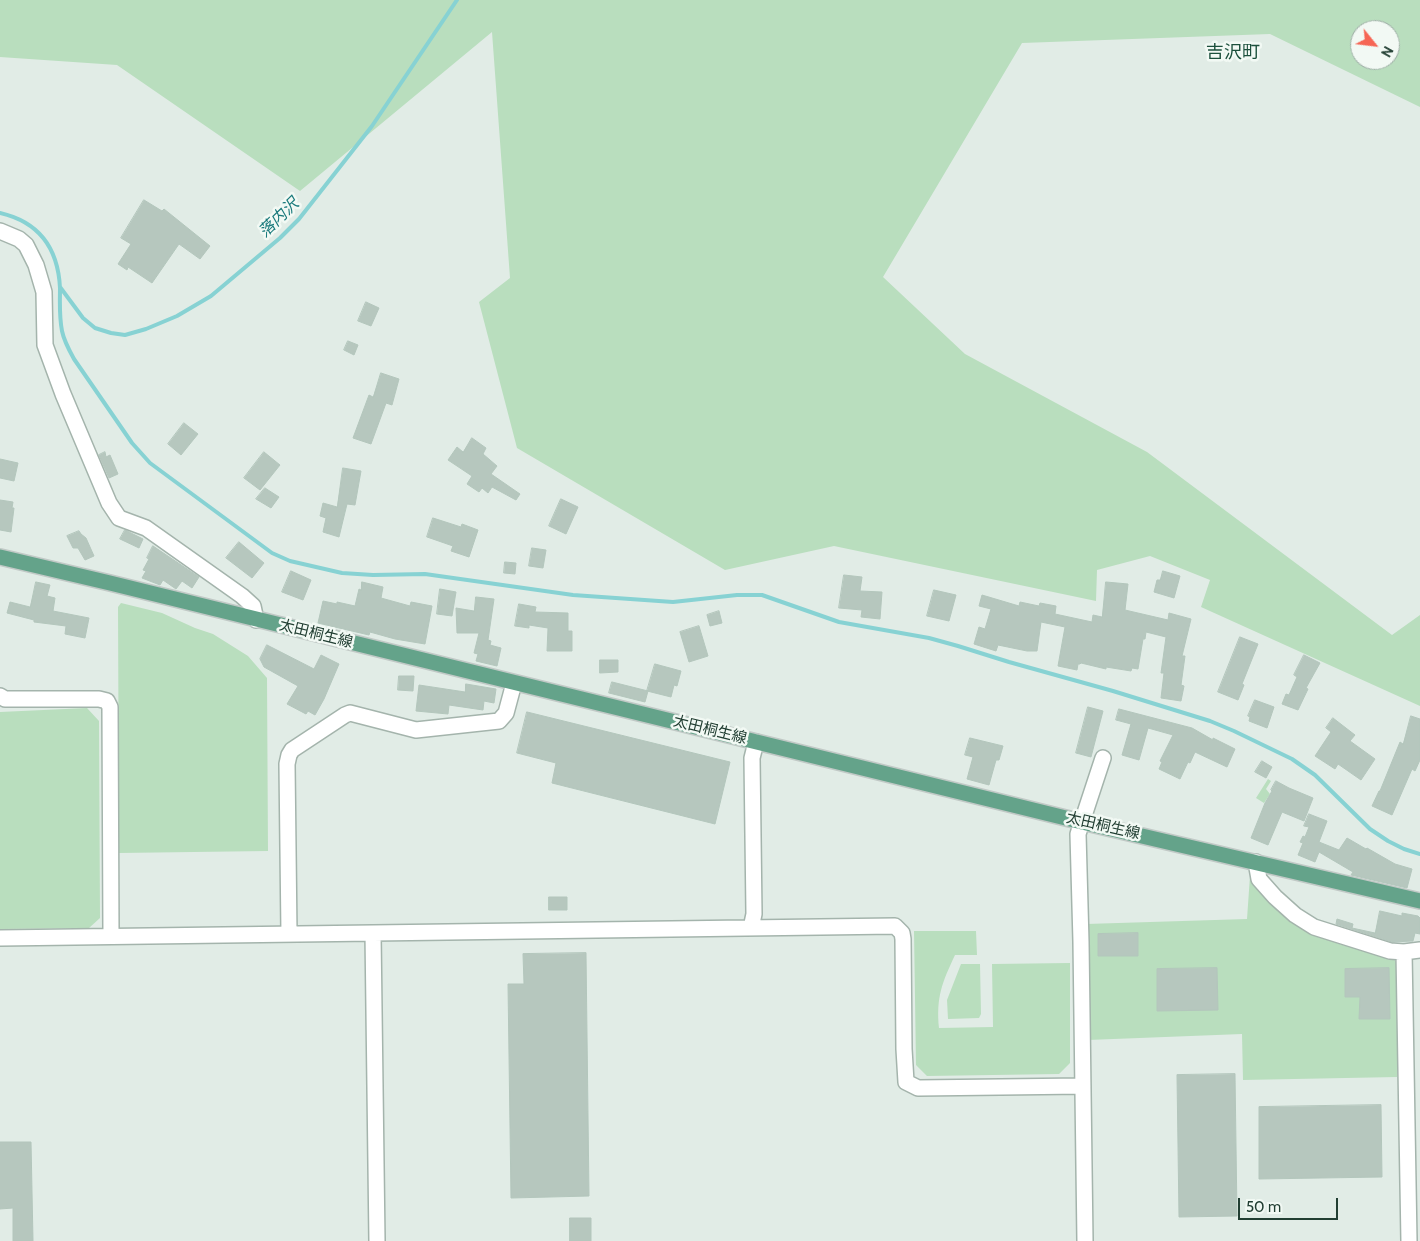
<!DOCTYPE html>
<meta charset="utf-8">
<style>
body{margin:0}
#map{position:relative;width:1420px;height:1241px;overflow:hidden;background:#e1ece6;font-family:Cabin,sans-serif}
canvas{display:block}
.north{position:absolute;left:1350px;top:20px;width:50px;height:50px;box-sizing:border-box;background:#f2f9f4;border:1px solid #9eaea6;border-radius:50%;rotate:119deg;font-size:14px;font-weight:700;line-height:20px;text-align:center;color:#213e32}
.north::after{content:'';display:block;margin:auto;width:18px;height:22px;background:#f66655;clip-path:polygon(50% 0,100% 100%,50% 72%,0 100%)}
.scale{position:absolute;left:1238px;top:1198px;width:100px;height:22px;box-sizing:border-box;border:2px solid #213e32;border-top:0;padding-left:6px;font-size:15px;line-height:18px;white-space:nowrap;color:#213e32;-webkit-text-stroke:4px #f2f9f4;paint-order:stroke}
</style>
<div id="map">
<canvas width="1420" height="1241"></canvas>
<div class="north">N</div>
<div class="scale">50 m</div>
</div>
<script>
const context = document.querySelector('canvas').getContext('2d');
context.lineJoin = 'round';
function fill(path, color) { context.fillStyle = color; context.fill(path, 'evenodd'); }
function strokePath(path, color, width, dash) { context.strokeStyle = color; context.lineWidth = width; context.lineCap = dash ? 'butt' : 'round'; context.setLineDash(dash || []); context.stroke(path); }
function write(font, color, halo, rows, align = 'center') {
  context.font = font + ' Cabin,"Noto Sans JP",sans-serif'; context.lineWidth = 5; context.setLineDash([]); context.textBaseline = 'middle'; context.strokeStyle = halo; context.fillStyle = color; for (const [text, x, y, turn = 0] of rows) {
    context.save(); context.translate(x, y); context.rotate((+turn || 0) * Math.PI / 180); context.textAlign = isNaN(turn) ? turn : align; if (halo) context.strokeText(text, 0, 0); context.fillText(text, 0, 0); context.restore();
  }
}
const green = new Path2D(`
 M0 0H1420V107L1270 34 1022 43 883 277 965 354 1147 452 1392 635 1420 615V706L1201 607 1210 580 1150 556 1097 570 1096 601 834 546 725 570 517 448 479 302 510 278 492 32 300 191 117 65 0 57ZM1360 30H1390V60H1360Z
 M121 603 162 613 195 628 213 634 248 656 267 678 268 851 119 853 118 607Z
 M87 708 99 721 100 918 89 928 0 929V712Z
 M1268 779 1271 781 1266 789 1270 794 1264 803 1256 798Z
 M1250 876 1253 877C1266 892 1279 910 1294 923 1315 940 1366 952 1393 956L1397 965V1077L1243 1080 1242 1034 1088 1040 1086 924 1247 919Z
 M914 931H976L977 955H955C942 983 936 997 939 1028L993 1027 992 964 1070 963V1063L1059 1074 927 1076 916 1065Z
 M961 964H980L981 1014 979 1018 948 1019 947 1000Z`);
const stream = new Path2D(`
 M0 213C39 222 58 248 60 288 60 302 59 316 62 331 64 341 69 350 74 359L132 443 150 463 272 553 290 561 342 573 373 575 425 574 573 595 673 602 737 595H762L839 622 929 638 958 646 1009 662 1113 691 1210 721 1234 731 1292 759 1315 775 1370 829 1388 841 1404 849 1420 854
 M60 287 83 318 95 328 111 333 125 335 146 329 177 316 211 296 280 238 299 219 372 126 457 0`);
const building = new Path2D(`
 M144 200 162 211 164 209 210 246 200 259 179 244 152 283 128 267 127 270 118 264 131 244 121 238Z
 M366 302 379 308 371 326 358 321Z
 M348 341 358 345 354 355 344 350Z
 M381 373 399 379 392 405 386 403 371 444 353 438 369 395 373 397Z
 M184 423 198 434 181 455 168 444Z
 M472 438 486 448 483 454 497 466 491 474 520 494 516 500 492 487 488 493 482 488 479 492 467 484 472 476 448 460 457 447 463 452Z
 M105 452 106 457 110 455 118 474 109 478 99 455Z
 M264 452 280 465 260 490 244 478Z
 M0 459 18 463 14 481 0 478Z
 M343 468 361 471 355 505 347 504 339 537 323 532 326 518 320 516 323 503 337 507Z
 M265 488 279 497 271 508 256 499Z
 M561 499 578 507 566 534 549 526Z
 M0 500 13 502 12 508H14L11 532 0 530Z
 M433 518 461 527 462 524 478 530 469 557 451 551 453 546 427 537Z
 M125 530 143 539 139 548 120 539Z
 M79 531 81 534 86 538 94 556 85 560 78 548H73L67 536Z
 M239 542 264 563 252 578 226 558Z
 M153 546 199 577 192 588 182 581 176 589 163 580 160 585 142 578 146 571 143 570 149 559 147 558Z
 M532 548 546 550 543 568 529 566Z
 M505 562 516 563 515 574 504 573Z
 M291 571 311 580 303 600 282 592Z
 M1163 571 1180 576 1174 598 1154 592 1157 580H1160Z
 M844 575 862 577 860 591 882 592 880 619 861 617 862 610 839 608Z
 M36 582 50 585 47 596 55 598 53 611 89 618 85 638 65 634 66 626 34 622V620L7 613 10 602 30 607Z
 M362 582 383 587 381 598 410 606 411 602 432 606 425 644 395 639 370 632 369 635 318 623 323 601 337 604V602L355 606 359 589 361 590Z
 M1106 582 1128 584 1125 610 1168 620 1169 613 1191 619 1182 656H1185L1181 685 1184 686 1181 701 1161 698 1164 673H1161L1166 637 1146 632 1145 639H1143L1138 669 1132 668 1131 671 1106 667V669L1081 663 1080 664H1078L1077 670 1058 666 1065 627 1041 622 1037 651H1027L998 645 996 651 974 644 979 627 985 629 991 609 979 606 982 595 1019 606 1020 602 1039 606 1040 603 1056 606 1055 614 1092 622 1093 615 1102 617Z
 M440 589 456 592 452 616 437 614Z
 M934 590 956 595 949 621 927 616Z
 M476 597 494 599 488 640 491 641 490 645 501 648 497 666 476 661 478 654 474 653 479 633H457L456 608 474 611Z
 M519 604 536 607 535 612 568 613V631H572V651H547L548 628 529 625V628L515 626Z
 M719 611 722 623 710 626 707 615Z
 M699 626 708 656 689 662 680 632Z
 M1240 637 1258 644 1242 684 1244 685 1238 700 1218 692Z
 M267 645 314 669 321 655 339 664 324 699 315 715 308 711 306 714 287 704 298 686 264 667 260 659Z
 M1304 655 1320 663 1306 688 1308 689 1298 710 1282 704 1286 694 1289 695 1297 677 1294 675Z
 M600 660H618V672L600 673Z
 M655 664 681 671 677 686 674 685 671 697 647 691Z
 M399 676H414L413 691 398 690Z
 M612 682 648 691 645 702 609 693Z
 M466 684 496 689 494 703 484 701 483 710 449 705 448 714 416 711 419 685 465 692Z
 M1255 700 1274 707 1267 728 1249 721 1250 717 1248 716Z
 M1088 707 1103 711 1091 757 1076 753Z
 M1119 709 1192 728 1213 740V738L1235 749 1227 767 1195 752 1190 763 1188 762 1180 779 1159 769 1162 762 1160 761 1173 735 1148 728 1139 760 1122 755 1131 724 1116 720Z
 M527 712 730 762 715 824 552 783 556 763 517 753Z
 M1411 716 1420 719V760L1415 771 1412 769 1392 815 1372 806 1379 791H1380L1400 742 1403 744Z
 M1333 718 1355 735 1350 741 1375 759 1361 780 1338 764 1335 769 1315 756 1331 732 1326 728Z
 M970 738 1003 746 999 760H996L989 785 967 779 973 757 965 755Z
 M1262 761 1272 767 1266 778 1255 772Z
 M1276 781 1289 788 1313 798 1304 821 1282 812 1268 845 1251 838 1265 803 1272 791 1271 790Z
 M1309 814 1327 821 1319 842 1339 850 1347 838 1366 849 1367 848 1395 864 1412 869 1407 888 1351 875 1353 872 1319 852 1315 862 1298 855 1303 843 1300 842 1303 836 1305 837 1309 827 1304 826Z
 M549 897H567V910H549Z
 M1380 911 1402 916V913L1418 916 1420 918V934L1415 933 1413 941 1392 942 1336 924 1337 919 1353 924 1352 928 1375 933Z
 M1138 933V956H1098V934Z
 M586 953 589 1196 511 1198 508 984H524L523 954Z
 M1217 968 1218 1010 1157 1011V969Z
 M1389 968 1390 1019H1359L1360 997H1345V969Z
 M1235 1074 1237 1216 1179 1217 1177 1075Z
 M1381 1105 1382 1177 1259 1179V1107Z
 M0 1142H31L33 1241H13V1208L0 1209Z
 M570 1218H591V1241H570Z`);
const minor = new Path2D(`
 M0 231 19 239 26 245 36 265 44 292 45 345 63 394 109 503 119 518 146 528 242 596 253 606 256 620
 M0 696 5 699H99L107 701 110 707 111 936
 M1256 862 1259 879 1275 897 1295 915 1314 927 1390 951 1404 952 1420 950
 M751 928 754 914 752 758 756 742
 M373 933 377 1241
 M289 934 287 764 289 755 292 750 345 715 350 713 416 730 499 721 506 713 514 683
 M0 938 895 926 902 933 903 939 904 1049 906 1082 918 1088 1083 1086
 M1404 952 1409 1241
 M1085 1241 1081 942 1078 834 1103 758`);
const major = new Path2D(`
 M0 557 110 583 1082 822 1420 901`);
const streetNames = [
 ["太田桐生線",316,634,14],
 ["太田桐生線",710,730,14],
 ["太田桐生線",1103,826,13]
];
const waterNames = [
 ["落内沢",279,218,-44]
];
const quarterNames = [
 ["吉沢町",1233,53]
];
fill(green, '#b9debe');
strokePath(stream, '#87d2d3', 4);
fill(building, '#b6c7be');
strokePath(building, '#b3c6bc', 1);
strokePath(minor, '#a4b4ac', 18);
strokePath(major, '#c1c9c6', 18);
strokePath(minor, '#fff', 15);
strokePath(major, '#64a38a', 15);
write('15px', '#213e32', '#f2f9f4', streetNames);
write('italic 16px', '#19797b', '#f2f9f4', waterNames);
write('18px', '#1c503c', '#f2f9f4', quarterNames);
</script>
